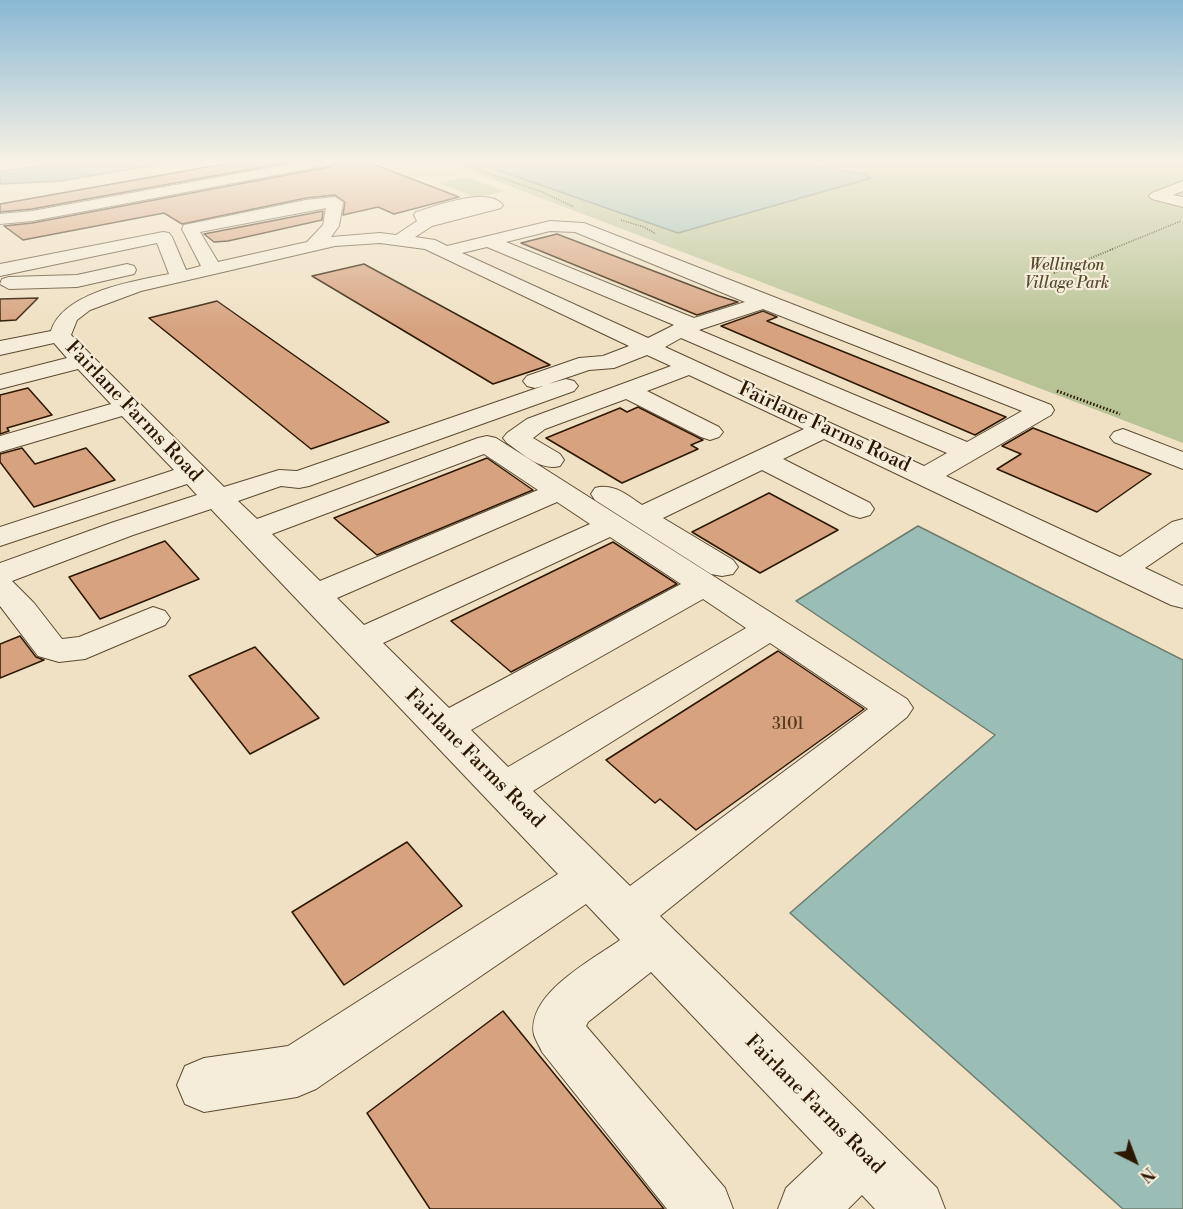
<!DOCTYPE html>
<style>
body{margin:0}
#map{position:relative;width:1183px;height:1209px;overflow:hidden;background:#f0e1c4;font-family:"Libre Bodoni",serif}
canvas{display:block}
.north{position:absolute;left:1105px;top:1131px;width:60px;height:60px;-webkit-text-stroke:4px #f5ecd9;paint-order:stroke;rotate:138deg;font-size:16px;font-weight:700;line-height:24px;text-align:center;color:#2c1700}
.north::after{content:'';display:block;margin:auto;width:21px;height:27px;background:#2c1700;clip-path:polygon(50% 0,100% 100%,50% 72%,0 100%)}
</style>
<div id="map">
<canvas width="1183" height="1209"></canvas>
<div class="north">N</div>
</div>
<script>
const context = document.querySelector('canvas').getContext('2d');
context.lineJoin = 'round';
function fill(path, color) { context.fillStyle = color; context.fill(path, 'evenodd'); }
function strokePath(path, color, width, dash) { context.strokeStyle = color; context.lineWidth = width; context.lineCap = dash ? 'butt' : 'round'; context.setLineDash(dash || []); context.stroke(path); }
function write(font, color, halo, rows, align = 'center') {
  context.font = font + ' "Libre Bodoni",serif'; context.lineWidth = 4.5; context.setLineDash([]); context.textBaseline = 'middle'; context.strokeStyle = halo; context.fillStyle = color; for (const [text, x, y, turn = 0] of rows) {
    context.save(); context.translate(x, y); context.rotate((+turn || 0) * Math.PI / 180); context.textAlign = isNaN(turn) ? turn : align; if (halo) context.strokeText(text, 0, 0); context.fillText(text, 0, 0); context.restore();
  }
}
const green = new Path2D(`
 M484 161H1183V443L457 166Z
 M466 177 505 191 477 198 438 183Z`);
const water = new Path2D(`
 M82 161H177L61 181 0 184V171Z
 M524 161H778L864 174 871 178 678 233 492 168Z
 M918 526 1183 660V1209H1123L790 913 995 735 796 601Z`);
const building = new Path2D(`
 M241 161H296L32 209 0 212V204Z
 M338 161H365L459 197 394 214 378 207 343 215 345 202 335 195 306 198 182 224 164 213 23 240 4 226 32 223 329 167Z
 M323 211 322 220 228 241 214 242 204 234Z
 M557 234 719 296 738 302 697 315 521 243Z
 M364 264 550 365 493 384 312 276Z
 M38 298 16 320 0 321V299Z
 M217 301 389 422 311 449 149 318Z
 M763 311 777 317 767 321 1006 417 975 435 721 326Z
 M28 388 52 415 7 428 9 431 0 434V395Z
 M638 407 703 440 691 445 698 449 622 483 546 438 620 408 627 412Z
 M1033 428 1151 474 1097 512 997 469 1021 454 1002 446Z
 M22 448 35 464 86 448 115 480 34 507 0 462V454Z
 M487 458 533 490 377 555 334 518Z
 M769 493 838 530 760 573 692 532Z
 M165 541 199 579 100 619 69 577Z
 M613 542 677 584 511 672 451 621Z
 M20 636 36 657 44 660 0 678V644Z
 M255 647 319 718 250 754 189 676Z
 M778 651 864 709 696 830 660 799 655 803 606 760Z
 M407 842 462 906 344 985 292 912Z
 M503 1011 636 1174 664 1209H430L367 1113Z`);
const pathFar2 = new Path2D(`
 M505 161 475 169 540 191 574 207
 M621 220 644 227 656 234
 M1110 250 1181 221`);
const pathFar1 = new Path2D(`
 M1054 273 1113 249`);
const path = new Path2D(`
 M1057 391 1120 414`);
const minor = new Path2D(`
 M307 161H336L329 165 32 221 0 224V214L32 211Z
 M1183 181V191L1173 195 1183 197V207L1152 199 1149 196 1152 193Z
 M335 197 343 202 339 226 331 237 380 233 396 235 417 221 414 215 416 212C436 206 488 186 503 205L501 208 432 226 415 237 435 240 447 246 550 221 584 223 1051 405 1054 410 1051 415 946 476 1120 557 1172 522 1183 519V542L1145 568 1183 586V608L1171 605 824 439 783 459 870 503 874 509 870 515 860 518 850 515 762 470 663 518 733 560 738 567 733 574 722 576 711 574 595 500 591 494 595 488C614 483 627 495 642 505L804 429 689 375 647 391 719 427 723 432 719 437 710 440 701 437 626 399 545 429 533 438 560 454 564 460 560 466C540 471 523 454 507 443L503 438 507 433 527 419 671 366 647 355 614 368 589 370 548 384 566 379 574 381 578 386 574 391 309 486 299 488 281 486 238 501 257 519 478 438 487 436 496 438 907 699 913 708 907 717 660 916 937 1188 945 1209H875L862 1195 848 1209H778L786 1188 823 1153 651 972 588 1022 586 1026 725 1188 733 1209H667L542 1052C540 1047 536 1041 534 1035 526 994 592 960 620 940L586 904 316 1089 297 1097 204 1112 185 1104 177 1085 185 1066 204 1058 288 1046 558 874 211 509 133 535 12 581 34 603 62 639 79 637 153 607 165 611 170 618 165 625 85 659 59 662 38 656 0 606V563L111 523 197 495 187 484 0 546V527L174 470 122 416 0 452V436L111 404 78 369 0 389V375L67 358 54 343 0 355V341L51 331C63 292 134 281 169 274L157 243 0 276V264L163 232 169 233 172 237 186 270 201 266 182 229 184 225 306 200ZM326 208 323 225 307 242 218 262 200 232ZM550 231 575 232 745 302 694 318 506 242ZM380 243 425 249 629 346 603 356 579 358 527 376 523 381 527 386 535 388 543 386 297 471 279 470 224 487 71 335 77 320 90 310 141 291 335 246ZM487 247 674 325 648 338 462 253ZM763 309 1022 411 967 442 699 330ZM681 338 947 453 924 466 665 347ZM484 454 538 490 320 581 272 534ZM557 502 590 524 364 625 337 598ZM610 537 681 584 449 708 383 643ZM703 599 746 628 508 767 471 730ZM770 643 868 709 630 886 533 791Z
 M127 264 134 266 136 270 134 274 77 287 9 289 0 284 2 279 9 277 77 275Z
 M1123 429 1183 452V469L1114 442 1110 437 1114 432Z`);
const farParknames = [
 ["Wellington",1067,266],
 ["Village Park",1067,284]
];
const numberNames = [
 ["3101",788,725]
];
const streetNames = [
 ["Fairlane Farms Road",133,412,46],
 ["Fairlane Farms Road",824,428,25],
 ["Fairlane Farms Road",474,759,45],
 ["Fairlane Farms Road",814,1105,45]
];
fill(green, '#b8c395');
fill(water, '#9abdb5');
strokePath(water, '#6e7b6d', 1.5);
fill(building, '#d6a27f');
strokePath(building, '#2c1700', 1.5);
strokePath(minor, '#5d4a31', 2);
strokePath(pathFar2, '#2c1700', 1.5, [1, 1.5]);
strokePath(pathFar1, '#2c1700', 2, [1, 1.5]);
strokePath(path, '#2c1700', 3, [1.5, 2]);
fill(minor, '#f5ecd9');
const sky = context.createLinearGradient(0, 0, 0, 330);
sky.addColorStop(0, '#89b8d4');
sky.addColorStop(0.49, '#f8f2e4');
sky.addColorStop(1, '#f8f2e400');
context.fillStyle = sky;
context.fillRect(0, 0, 1183, 330);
write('italic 16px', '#564b2d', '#f5ecd9', farParknames);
write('16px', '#563a20', null, numberNames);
write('20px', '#2c1700', '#f5ecd9', streetNames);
</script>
